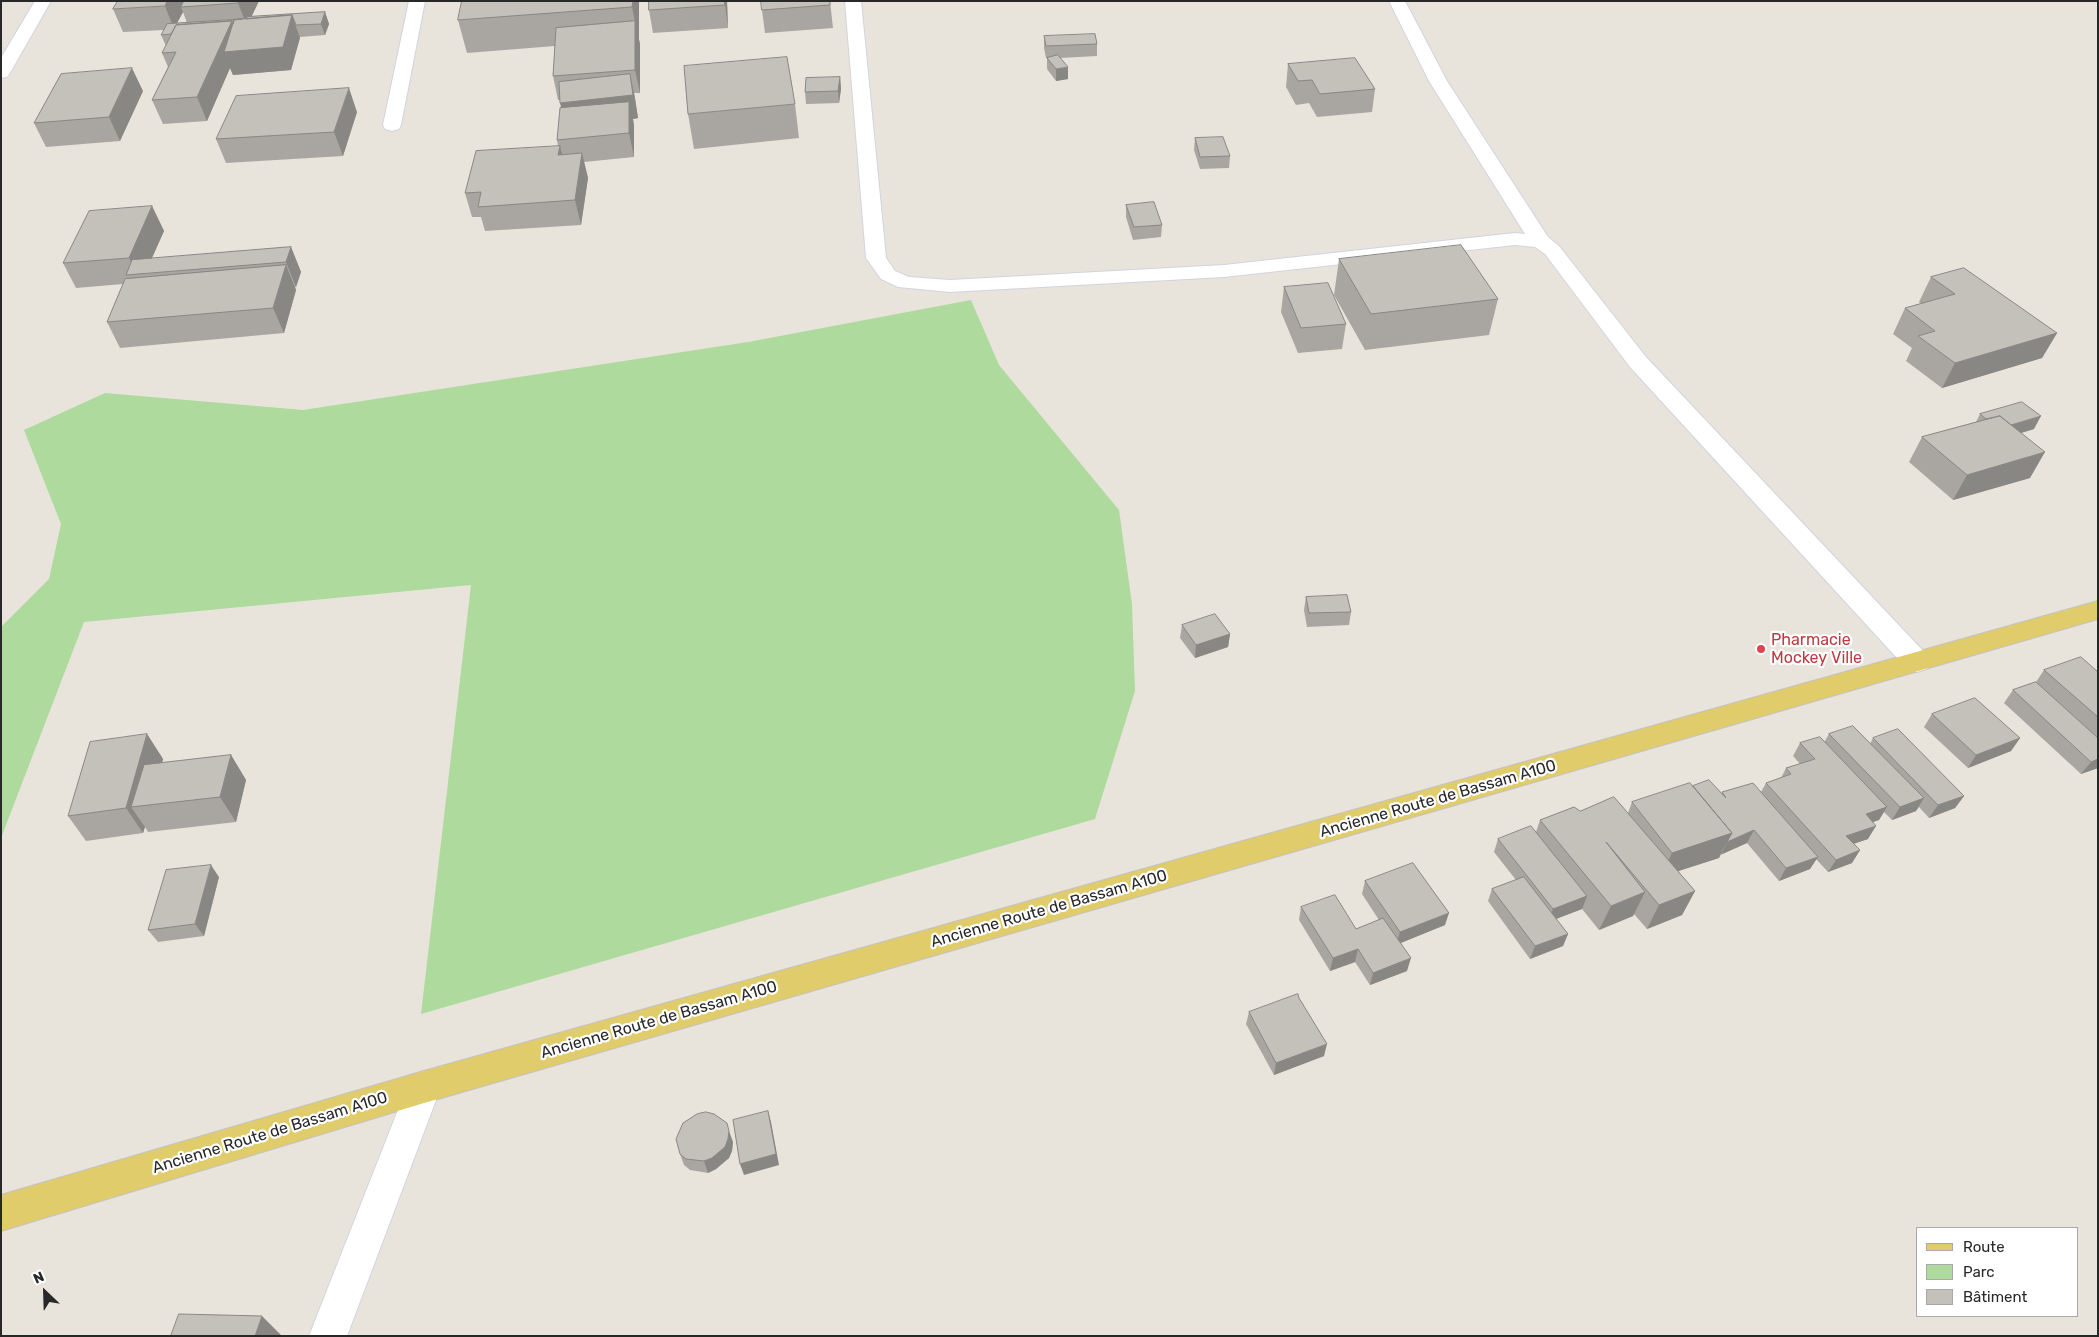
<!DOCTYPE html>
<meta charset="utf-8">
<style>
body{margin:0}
#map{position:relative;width:2099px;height:1337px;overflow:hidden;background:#e9e4db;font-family:Rubik,sans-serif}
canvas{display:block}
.frame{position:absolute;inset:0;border:2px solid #282828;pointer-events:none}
.legend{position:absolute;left:1916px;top:1227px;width:162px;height:90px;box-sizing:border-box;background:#fff;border:1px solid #a9a9a9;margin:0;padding:6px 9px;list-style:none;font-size:15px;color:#282828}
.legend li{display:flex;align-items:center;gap:10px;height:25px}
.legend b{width:25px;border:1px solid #a9a9a9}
.north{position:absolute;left:20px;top:1267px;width:50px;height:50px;-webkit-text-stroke:4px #fff;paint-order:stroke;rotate:336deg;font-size:14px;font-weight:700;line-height:20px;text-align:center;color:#282828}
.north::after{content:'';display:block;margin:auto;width:18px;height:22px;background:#282828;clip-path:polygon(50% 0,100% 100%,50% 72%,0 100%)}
</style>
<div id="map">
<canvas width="2099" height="1337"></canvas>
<div class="frame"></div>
<ul class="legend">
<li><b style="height:6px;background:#e0cc6a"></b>Route</li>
<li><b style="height:14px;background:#aeda9e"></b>Parc</li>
<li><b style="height:14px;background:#c4c1bb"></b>Bâtiment</li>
</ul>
<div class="north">N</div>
</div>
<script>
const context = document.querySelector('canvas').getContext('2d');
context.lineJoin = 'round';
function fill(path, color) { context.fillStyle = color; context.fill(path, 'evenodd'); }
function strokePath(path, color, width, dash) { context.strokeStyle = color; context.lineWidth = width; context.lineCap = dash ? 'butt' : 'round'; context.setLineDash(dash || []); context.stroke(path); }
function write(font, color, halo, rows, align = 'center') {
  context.font = font + ' Rubik,sans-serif'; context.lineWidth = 4.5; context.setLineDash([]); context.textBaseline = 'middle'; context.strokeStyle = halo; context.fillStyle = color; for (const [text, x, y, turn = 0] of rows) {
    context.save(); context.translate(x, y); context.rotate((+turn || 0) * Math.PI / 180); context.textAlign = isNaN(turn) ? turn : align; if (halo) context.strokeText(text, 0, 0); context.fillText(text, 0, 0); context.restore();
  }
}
const green = new Path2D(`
 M971 300 999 365 1119 510 1132 604 1135 691 1095 819 421 1014 471 585 84 622 1 838V627L49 579 61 524 24 430 105 393 303 410 748 342Z`);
const minor = new Path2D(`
 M35 1H51L10 73 7 77 1 78V58Z
 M409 1H425L401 125 399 129 392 131 385 129 383 125Z
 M845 1H861L886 258 895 271 909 277 950 280 1224 265 1515 233 1525 234 1429 81 1389 1H1405L1447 81 1548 237 1559 246 1646 357 1927 655 1931 662 1927 669 1917 672 1907 669 1630 367 1545 254 1535 247 1515 245 1224 277 950 292 898 287 881 279 866 258Z
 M424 1071 436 1076 441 1087 347 1336H309L407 1087 412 1076Z`);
const major = new Path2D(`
 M2098 601V619L424 1103 1 1231V1195L424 1071Z`);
const wall = new Path2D(`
 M259 1 251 17 325 12 329 24 325 35 300 37 291 70 233 75 230 68 207 121 163 124 152 100 168 67 162 53 166 46 161 35 164 30 123 32 113 9ZM183 12 187 23H177Z
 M639 1V40L640 44V93H634L638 118 633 119 634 126V157L584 162 588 178 581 225 485 231 481 217H472L465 193 558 146 557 140 562 108 560 100H558L553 76 555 46 467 53 458 20Z
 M727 1 728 28 653 33 649 10Z
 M830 1 833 28 765 33 762 10Z
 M1044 36 1097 44V56L1060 58 1068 79 1056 81 1047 69V58H1046L1044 48Z
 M1288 64 1375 89 1372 112 1317 117 1309 103 1296 105 1286 87Z
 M840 77 841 89 839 103 806 104 805 92Z
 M143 91 120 141 46 147 34 123Z
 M795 104 799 138 694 149 688 114Z
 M357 112 343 156 226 163 216 139Z
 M1195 138 1230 156 1229 168 1200 169 1194 150Z
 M1126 205 1162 225 1161 237 1133 240 1126 217Z
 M152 206 164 231 151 259 291 247 301 272 296 287H295L296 290 284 333 120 348 107 322 123 284 76 288 63 263Z
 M1339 259 1498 299 1489 335 1365 350 1334 295Z
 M1931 277 2057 333 2042 358 1942 388 1906 361 1912 348 1893 334 1905 308 1921 304 1919 302Z
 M1284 287 1346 324 1342 349 1298 353 1281 312Z
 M1980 414 2034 429 2021 433 2030 478 1953 500 1909 462 1922 437 1976 422Z
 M1306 597 1351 612 1349 625 1307 627 1304 610Z
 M1182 625 1230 634 1228 647 1195 658 1180 638Z
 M2044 670 2098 672V768L2081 774 2004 703 2013 690 2036 682Z
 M1932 714 2020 738 2011 751 1968 768 1924 727Z
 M147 734 163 759 162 763 231 755 246 780 236 822 148 832 145 827 143 833 86 841 68 816Z
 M1829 734 1870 744 1873 738 1964 796 1955 808 1929 818 1919 807 1916 811 1892 820 1884 812 1879 820 1873 822 1868 839 1853 844 1860 850 1852 863 1828 872 1816 859 1810 869 1779 881 1747 843 1720 855 1719 858 1678 871 1695 891 1682 915 1647 929 1634 914 1633 916 1599 930 1582 909 1556 919 1568 934 1563 946 1530 959 1488 901 1492 889 1516 880 1494 852 1498 839 1536 832 1540 820 1580 811 1628 813 1632 802 1693 786 1722 794V792H1761L1766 783 1781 778 1786 768 1800 764 1793 756 1800 743 1825 741Z
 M219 877 204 936 158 942 148 930Z
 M1365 881 1445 925 1400 943 1407 971 1370 985 1355 962 1330 971 1299 920 1301 907 1356 929 1379 920 1362 894Z
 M1249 1012 1324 1056 1274 1075 1246 1024Z
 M733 1142 732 1151 729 1158 716 1169 708 1173 690 1170 684 1165 680 1154Z`);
const shadedWall = new Path2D(`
 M167 1H188L181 7 183 12 174 29 165 6Z
 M239 1H259L247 26 238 3Z
 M633 1H639V40L632 7Z
 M724 1H727L728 28 725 5Z
 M325 12 329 24 325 35 321 24Z
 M292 15 300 38 291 70 233 75 230 68 207 121 197 97 232 21 241 44Z
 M635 21 640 44V93L635 70Z
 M1068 67V79L1056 81V69Z
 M132 68 143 91 120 141 109 117Z
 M630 74 635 98 638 118 633 119 634 126V157L629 133 566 127 560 103Z
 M840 77 841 89 839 103 838 91Z
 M349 88 357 112 343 156 334 132Z
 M560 146 566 170 558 155Z
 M582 153 588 178 581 225 575 200Z
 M152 206 164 231 145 274H137L129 258Z
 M291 247 301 272 296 287 286 262Z
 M286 265 296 290 284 333 273 308Z
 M2057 333 2042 358 1942 388 1955 363Z
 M2041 416 2034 429 1991 442 1998 429Z
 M2045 452 2030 478 1953 500 1967 475Z
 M1230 634 1228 647 1195 658 1196 645Z
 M147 734 163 759 151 805 131 807 145 827 143 833 126 808Z
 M2020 738 2011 751 1968 768 1976 755Z
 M231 755 246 780 236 822 220 797Z
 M2098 759V768L2081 774 2091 762Z
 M1964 796 1955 808 1929 818 1938 805Z
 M1924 798 1916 811 1892 820 1900 807Z
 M1887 807 1879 820 1858 827 1866 814Z
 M1876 826 1868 839 1838 849 1846 836Z
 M1754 830 1747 843 1720 855 1727 842Z
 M1732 833 1719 858 1660 877 1672 853Z
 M1860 850 1852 863 1828 872 1836 860Z
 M1818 857 1810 869 1779 881 1786 868Z
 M211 865 219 877 204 936 195 924Z
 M1695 891 1682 915 1647 929 1659 905Z
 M1645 892 1633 916 1599 930 1611 906Z
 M1587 896 1582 909 1548 922 1553 909Z
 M1449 913 1445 925 1396 945 1400 932Z
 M1568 934 1563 946 1530 959 1535 946Z
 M1358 949 1355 962 1330 971 1333 958Z
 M1411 958 1407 971 1370 985 1373 973Z
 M1327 1044 1324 1056 1274 1075 1276 1063Z
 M768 1111 771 1122 779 1165 744 1175 740 1164Z
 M729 1131 733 1142 732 1151 729 1158 716 1169 708 1173 704 1161Z
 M262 1316 281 1335V1336H255Z`);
const building = new Path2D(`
 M118 1H167L165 6 113 9Z
 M184 1H239L238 3 181 7Z
 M462 1H633L632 7 458 20Z
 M649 1H724L725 5 649 10Z
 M761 1H830V5L762 10Z
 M325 12 321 24 296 25 292 15 246 19 247 17Z
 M292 15 283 47 224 52 234 20Z
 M242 19 234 20 233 24 232 21 176 25 171 34 161 35 167 24Z
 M232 21 197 97 152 100 176 52 162 53 176 25Z
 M635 21V70L553 76 556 28Z
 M1095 34 1097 44 1046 46 1044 36Z
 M1058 55 1068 67 1056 69 1047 58Z
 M787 57 795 104 688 114 684 66Z
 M1355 58 1375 89 1320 94 1312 80 1298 81 1288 64Z
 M132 68 109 117 34 123 61 74Z
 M630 74 633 95 560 103 559 82Z
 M840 77 838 91 805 92 806 78Z
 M349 88 334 132 216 139 236 96Z
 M629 102V133L557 140 560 108Z
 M1223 137 1230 156 1200 157 1195 138Z
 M560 146 558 155 582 153 575 200 478 207 481 192 465 193 476 151Z
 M1154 202 1162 225 1134 227 1126 205Z
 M152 206 129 258 63 263 89 211Z
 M1461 245 1498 299 1371 314 1339 259Z
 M291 247 286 262 126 275 132 260Z
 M286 265 273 308 107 322 125 279Z
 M1964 268 2057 333 1955 363 1918 336 1935 331 1905 308 1955 294 1931 277Z
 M1328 283 1346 324 1301 328 1284 287Z
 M2022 402 2041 416 2011 425 2000 416 1986 419 1980 414Z
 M2000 416 2045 452 1967 475 1922 437Z
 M1347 595 1351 612 1309 613 1306 597Z
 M1215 614 1230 634 1196 645 1182 625Z
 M2081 657 2098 672V717L2044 670Z
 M2036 682 2098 738V759L2091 762 2013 690Z
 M1975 698 2020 738 1976 755 1932 714Z
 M1853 726 1924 798 1900 807 1829 734Z
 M1898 729 1964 796 1938 805 1873 738Z
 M147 734 126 808 68 816 90 742Z
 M1820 737 1887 807 1866 814 1876 826 1846 836 1860 850 1836 860 1766 783 1791 774 1786 768 1815 759 1800 743Z
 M231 755 220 797 131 807 144 765Z
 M1709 780 1726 798 1722 792 1753 783 1818 857 1786 868 1754 830 1727 842 1732 833 1693 786Z
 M1690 783 1732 833 1672 853 1632 802Z
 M1614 797 1695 891 1659 905 1606 842 1645 892 1611 906 1540 820 1574 807 1580 811Z
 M1531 826 1587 896 1553 909 1498 839Z
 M1413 863 1449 913 1400 932 1365 881Z
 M211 865 195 924 148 930 166 870Z
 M1524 877 1568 934 1535 946 1492 889Z
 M1335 895 1356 929 1383 918 1411 958 1373 973 1358 949 1333 958 1301 907Z
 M1298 994 1299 998 1327 1044 1276 1063 1249 1012Z
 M768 1111 776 1154 740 1164 733 1120Z
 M706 1112 714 1114 727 1123 729 1131 728 1139 725 1147 712 1158 704 1161 686 1159 680 1154 676 1139 683 1123 697 1114Z
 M179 1314 262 1316 255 1336H171Z`);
const markers = [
 [1761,649,5,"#e0444e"]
];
const healthNames = [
 ["Pharmacie",1771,640],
 ["Mockey Ville",1771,658]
];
const streetNames = [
 ["Ancienne Route de Bassam A100",1438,799,-16],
 ["Ancienne Route de Bassam A100",1049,909,-16],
 ["Ancienne Route de Bassam A100",659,1020,-16],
 ["Ancienne Route de Bassam A100",270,1133,-17]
];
fill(green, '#aeda9e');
strokePath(minor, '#d1d3df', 2);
strokePath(major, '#c3c3c3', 2);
fill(minor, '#fff');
fill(major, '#e0cc6a');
fill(wall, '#a9a6a1');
fill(shadedWall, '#898783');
fill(building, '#c4c1bb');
strokePath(building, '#898783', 1);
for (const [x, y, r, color] of markers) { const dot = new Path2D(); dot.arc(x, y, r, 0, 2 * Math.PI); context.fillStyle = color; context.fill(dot); strokePath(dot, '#fff', 2); }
write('16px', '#be3a42', '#fff', healthNames, 'left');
write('16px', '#282828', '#fff', streetNames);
</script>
